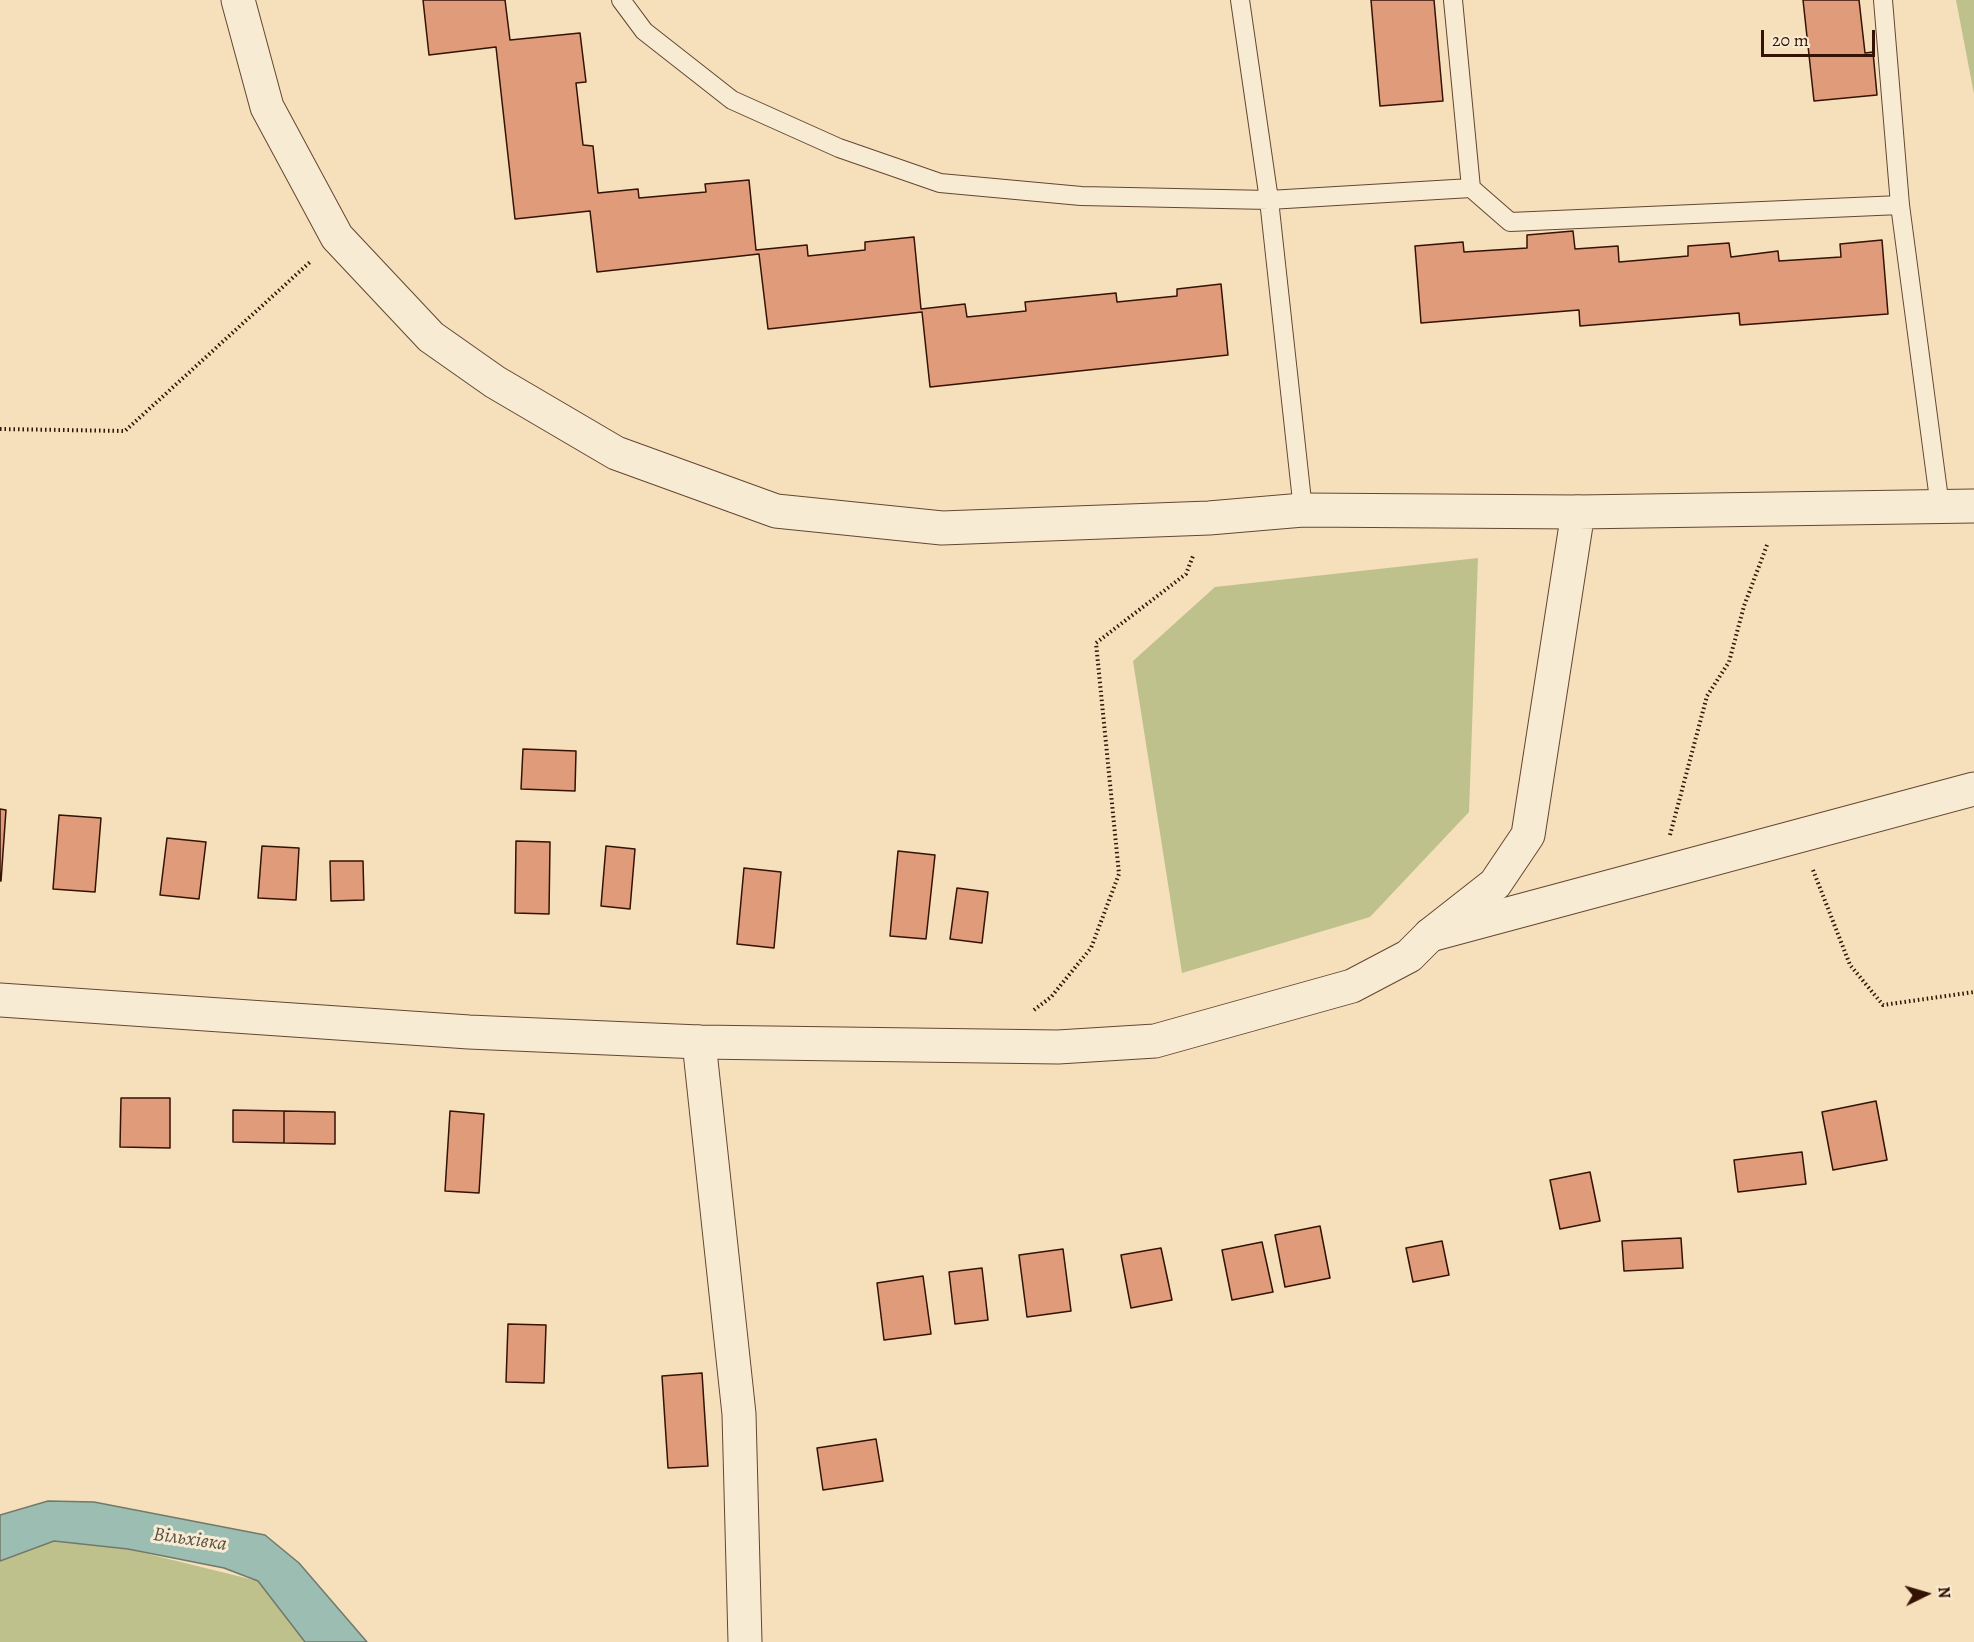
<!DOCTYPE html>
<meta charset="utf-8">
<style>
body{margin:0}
#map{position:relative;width:1974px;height:1642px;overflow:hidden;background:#f5e0bb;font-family:Alegreya,serif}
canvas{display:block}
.north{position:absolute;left:1896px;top:1564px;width:60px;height:60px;-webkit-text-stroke:4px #f8ebd3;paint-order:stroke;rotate:85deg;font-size:16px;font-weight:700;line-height:24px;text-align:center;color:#341204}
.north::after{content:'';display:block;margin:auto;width:21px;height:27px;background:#341204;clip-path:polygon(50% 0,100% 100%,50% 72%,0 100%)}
.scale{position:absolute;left:1761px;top:30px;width:114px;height:27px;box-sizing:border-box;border:3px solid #341204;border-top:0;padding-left:8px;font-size:18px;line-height:21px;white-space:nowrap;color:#341204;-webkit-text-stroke:4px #f8ebd3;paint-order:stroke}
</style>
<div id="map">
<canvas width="1974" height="1642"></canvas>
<div class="north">N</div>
<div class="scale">20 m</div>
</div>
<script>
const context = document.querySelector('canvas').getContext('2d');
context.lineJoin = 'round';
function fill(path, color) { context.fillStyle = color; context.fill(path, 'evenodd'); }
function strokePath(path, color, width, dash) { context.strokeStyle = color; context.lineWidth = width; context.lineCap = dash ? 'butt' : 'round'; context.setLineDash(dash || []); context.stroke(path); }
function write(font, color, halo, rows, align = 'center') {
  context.font = font + ' Alegreya,serif'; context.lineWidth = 6; context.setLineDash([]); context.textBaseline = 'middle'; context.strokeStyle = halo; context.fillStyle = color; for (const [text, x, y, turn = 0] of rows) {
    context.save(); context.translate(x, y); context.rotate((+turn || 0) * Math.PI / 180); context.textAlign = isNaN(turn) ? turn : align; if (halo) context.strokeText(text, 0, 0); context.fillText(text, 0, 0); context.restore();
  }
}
const green = new Path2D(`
 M1956 0H1974V94Z
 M1478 558 1469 812 1370 917 1182 973 1133 661 1215 587Z
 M54 1541 128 1549 258 1581 307 1642H0V1561Z`);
const water = new Path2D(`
 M48 1501 94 1502 265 1535 299 1563 367 1642H305L258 1581 224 1568 128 1549 54 1541 0 1561V1515Z`);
const building = new Path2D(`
 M423 0H505L510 40 580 33 586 82 576 83 583 145 593 146 598 193 638 189 639 198 706 192 705 184 749 180 756 250 807 245 808 256 865 250V242L914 237 921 309 965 304 967 317 1026 311 1025 302 1116 293 1117 302 1177 296V289L1221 284 1228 355 930 387 922 312 768 329 759 254 597 272 590 211 515 219 496 47 429 55Z
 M1371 0H1434L1443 101 1380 106Z
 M1803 0H1859L1865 53 1873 52 1877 95 1814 101Z
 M1573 231 1575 249 1618 246 1619 262 1688 256V246L1729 243 1731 257 1778 251 1779 261 1841 257 1840 244 1882 240 1888 314 1740 325 1739 313 1580 326 1579 310 1421 323 1415 246 1463 242 1464 252 1527 248V235Z
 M523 749 576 751 575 791 521 789Z
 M0 809 6 810 1 881H0Z
 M59 815 101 818 95 892 53 889Z
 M167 838 206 842 199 899 160 895Z
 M516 841 550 842 549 914 515 913Z
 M262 846 299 848 296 900 258 898Z
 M606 846 635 849 630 909 601 906Z
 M898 851 935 855 926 939 890 936Z
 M330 861H363L364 900 331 901Z
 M744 868 781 872 774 948 737 944Z
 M957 888 988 892 982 943 950 939Z
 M121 1098H170V1148L120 1147Z
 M1876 1101 1887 1160 1833 1170 1822 1112Z
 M233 1110 284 1111V1143L233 1142Z
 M284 1111 335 1112V1144L284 1143Z
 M450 1111 484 1114 479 1193 445 1191Z
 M1802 1152 1806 1184 1738 1192 1734 1160Z
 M1590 1172 1600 1221 1560 1229 1550 1180Z
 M1320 1226 1330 1278 1285 1287 1275 1235Z
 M1681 1238 1683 1268 1624 1271 1622 1241Z
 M1442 1241 1449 1275 1413 1282 1406 1248Z
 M1262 1242 1273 1292 1232 1300 1222 1250Z
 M1161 1248 1172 1300 1131 1308 1121 1255Z
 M1063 1249 1071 1311 1027 1317 1019 1255Z
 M982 1268 988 1320 955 1324 949 1272Z
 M923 1276 931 1334 884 1340 877 1283Z
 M508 1324 546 1325 544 1383 506 1382Z
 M702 1373 708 1466 668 1468 662 1376Z
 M876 1439 883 1481 823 1490 817 1448Z`);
const path = new Path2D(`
 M0 429 125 431 310 262
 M1670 835 1707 696 1729 662 1744 606 1767 545
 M1813 870 1850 965 1883 1005 1974 992
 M1034 1010 1051 997 1091 948 1119 874 1096 643 1186 574 1193 556`);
const service = new Path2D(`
 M621 0 644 31 732 100 839 148 940 183 1081 196 1269 200 1471 188 1510 222 1900 205
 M1240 0 1269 200 1303 510
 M1453 0 1471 188
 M1883 0 1900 205 1940 507`);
const minor = new Path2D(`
 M238 0 267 107 337 237 431 337 495 382 616 453 776 511 942 528 1209 518 1303 510 1578 512
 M1430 935 1974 789
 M699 1042 739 1414 745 1642`);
const tertiary = new Path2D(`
 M0 1000 469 1032 699 1042 1058 1047 1155 1041 1352 986 1409 956 1430 935 1495 884 1528 835 1578 512 1974 506`);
const waterNames = [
 ["Вільхівка",190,1540,8]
];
fill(green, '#bfc18d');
fill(water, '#9cbdb1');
strokePath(water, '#72796c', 1.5);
fill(building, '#df9b7a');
strokePath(building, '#341204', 1.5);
strokePath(service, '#644632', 20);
strokePath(minor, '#644632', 35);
strokePath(tertiary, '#644632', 35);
strokePath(path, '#341204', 4, [1.5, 3]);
strokePath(service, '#f8ebd3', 18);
strokePath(minor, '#f8ebd3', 33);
strokePath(tertiary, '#f8ebd3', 33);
write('italic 20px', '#584e41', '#f8ebd3', waterNames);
</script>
